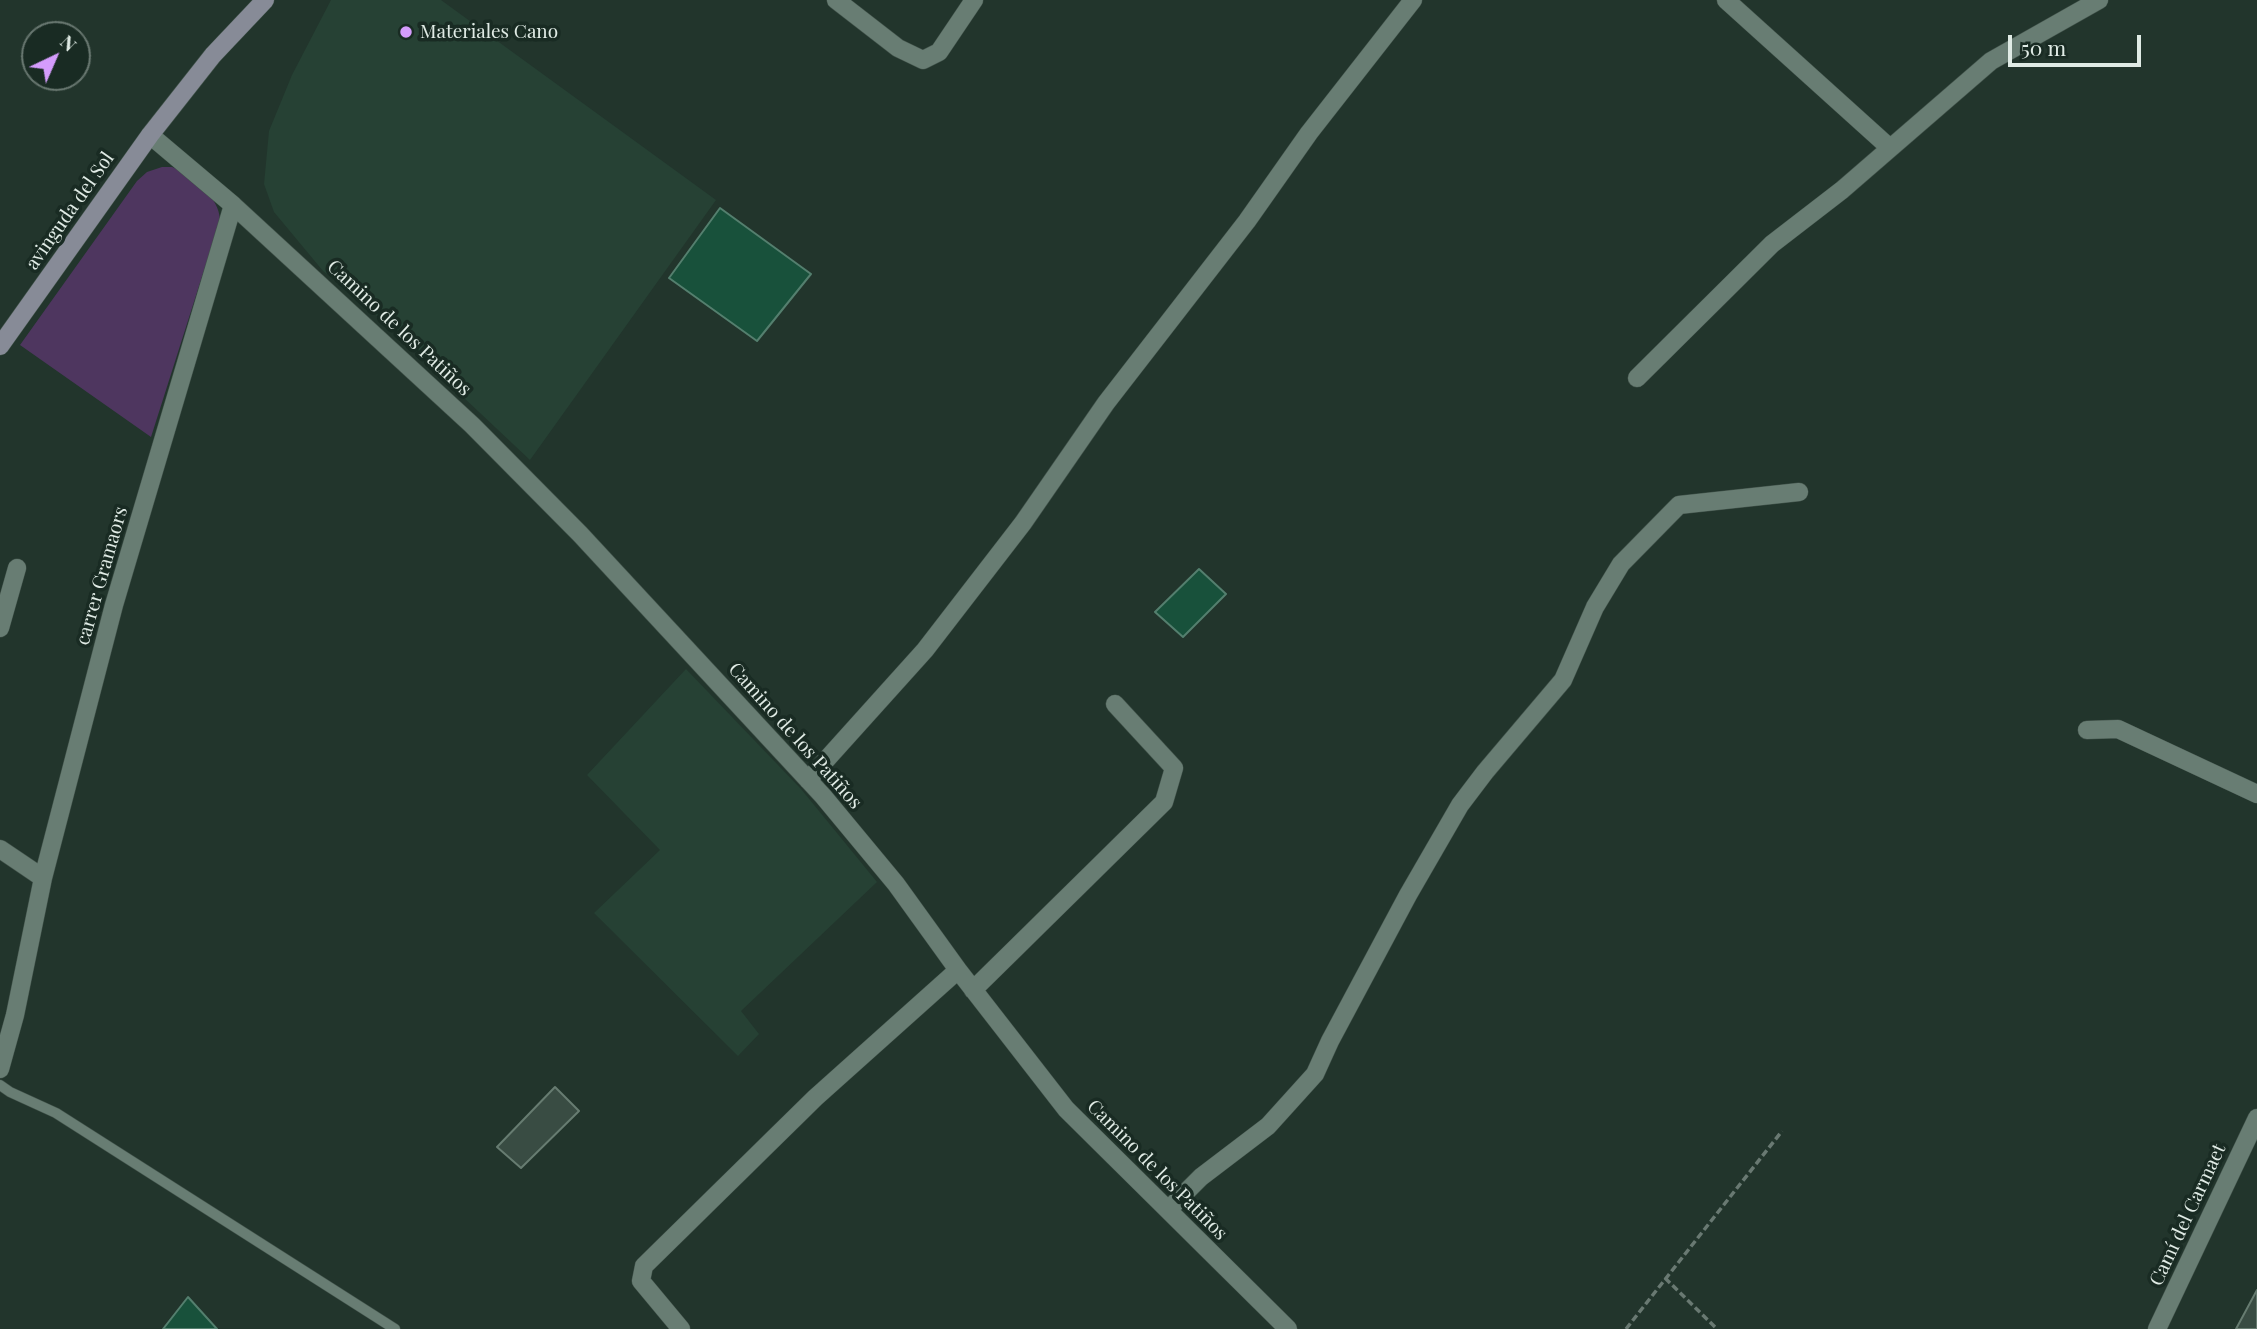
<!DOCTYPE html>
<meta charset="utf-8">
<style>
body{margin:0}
#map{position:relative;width:2257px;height:1329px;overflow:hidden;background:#22352c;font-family:"Playfair Display",serif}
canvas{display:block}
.north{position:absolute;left:21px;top:21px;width:70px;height:70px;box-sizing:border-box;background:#192b23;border:2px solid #697871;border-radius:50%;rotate:44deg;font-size:19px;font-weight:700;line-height:28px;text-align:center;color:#e0ebe5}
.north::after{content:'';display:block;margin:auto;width:24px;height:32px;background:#d49cfc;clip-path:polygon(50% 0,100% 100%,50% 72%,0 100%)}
.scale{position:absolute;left:2008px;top:35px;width:133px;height:32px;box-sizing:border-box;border:4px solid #e0ebe5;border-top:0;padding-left:9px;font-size:21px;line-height:24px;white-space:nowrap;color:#e0ebe5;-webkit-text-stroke:5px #192b23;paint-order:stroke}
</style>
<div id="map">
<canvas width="2257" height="1329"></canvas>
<div class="north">N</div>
<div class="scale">50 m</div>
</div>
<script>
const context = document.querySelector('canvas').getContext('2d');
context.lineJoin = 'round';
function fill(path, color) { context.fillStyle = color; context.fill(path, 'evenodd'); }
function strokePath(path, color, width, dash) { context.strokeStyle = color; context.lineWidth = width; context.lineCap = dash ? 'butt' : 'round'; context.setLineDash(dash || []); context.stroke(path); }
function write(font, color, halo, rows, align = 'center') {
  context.font = font + ' "Playfair Display",serif'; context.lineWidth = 7; context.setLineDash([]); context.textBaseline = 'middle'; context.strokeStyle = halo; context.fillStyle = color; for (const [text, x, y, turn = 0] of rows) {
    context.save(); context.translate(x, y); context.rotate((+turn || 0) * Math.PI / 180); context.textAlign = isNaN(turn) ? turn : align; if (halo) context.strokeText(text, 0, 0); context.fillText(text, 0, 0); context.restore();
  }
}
const built = new Path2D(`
 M331 0H441L716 200 530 460 361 301 323 271 274 212 264 184 269 131 292 75Z
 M686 669 801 789 877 882 741 1011 759 1034 738 1056 594 913 660 850 587 775Z`);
const green = new Path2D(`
 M162 167H172L179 170C196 184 219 196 220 220L151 437 20 345 137 181 147 172Z`);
const water = new Path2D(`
 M720 208 811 274 757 341 669 278Z
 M1199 569 1226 594 1183 637 1155 612Z
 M188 1297 217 1329H163Z`);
const building = new Path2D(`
 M555 1087 579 1111 521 1168 497 1147Z
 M2257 1290V1329H2236Z`);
const path = new Path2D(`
 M1665 1278 1717 1329
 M1626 1329 1782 1131`);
const lane = new Path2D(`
 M0 1085 10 1092 56 1113 395 1329`);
const street = new Path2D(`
 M836 0 898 48 923 60 939 52 974 0
 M1726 0 1890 148
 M233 205 472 425 580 534 823 796 896 884 958 970 1066 1109 1288 1329
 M1637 378 1772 244 1842 190 1991 61 2099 0
 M0 628 17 568
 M2087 730 2118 729 2257 794
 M808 780 925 650 1023 523 1106 403 1247 221 1309 133 1413 0
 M0 849 43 878
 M973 990 1164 802 1174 768 1115 704
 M0 1069 15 1015 43 878 114 605 233 205 150 135
 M1168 1210 1201 1177 1268 1126 1315 1074 1330 1041 1408 895 1460 805 1485 772 1563 680 1595 607 1621 564 1679 505 1799 492
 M681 1329 641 1281 644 1266 815 1098 958 970
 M2157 1329 2257 1118`);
const secondary = new Path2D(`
 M0 346 150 135 213 55 265 0`);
const markers = [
 [406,32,7,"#d49cfc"]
];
const poiNames = [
 ["Materiales Cano",420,32]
];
const streetNames = [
 ["avinguda del Sol",70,211,-55],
 ["Camino de los Patiños",399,328,43],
 ["carrer Gramaors",102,576,-74],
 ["Camino de los Patiños",795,736,48],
 ["Camino de los Patiños",1157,1170,45],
 ["Camí del Carmaet",2188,1215,-65]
];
fill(built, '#264134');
fill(green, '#4e365f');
fill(water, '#18513b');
strokePath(water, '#547f6e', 2);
fill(building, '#394c43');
strokePath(building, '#677c71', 2);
strokePath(lane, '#42534b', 11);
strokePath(street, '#42534b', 19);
strokePath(secondary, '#42534b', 19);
strokePath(path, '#697972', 3.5, [7, 3.5]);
strokePath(lane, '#687d73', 10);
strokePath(street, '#687d73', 18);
strokePath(secondary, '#878b97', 18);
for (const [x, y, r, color] of markers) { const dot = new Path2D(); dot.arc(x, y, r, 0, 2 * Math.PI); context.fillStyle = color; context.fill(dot); strokePath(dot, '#192b23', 2.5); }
write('19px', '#e0ebe5', '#192b23', poiNames, 'left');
write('19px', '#e0ebe5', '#192b23', streetNames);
</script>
